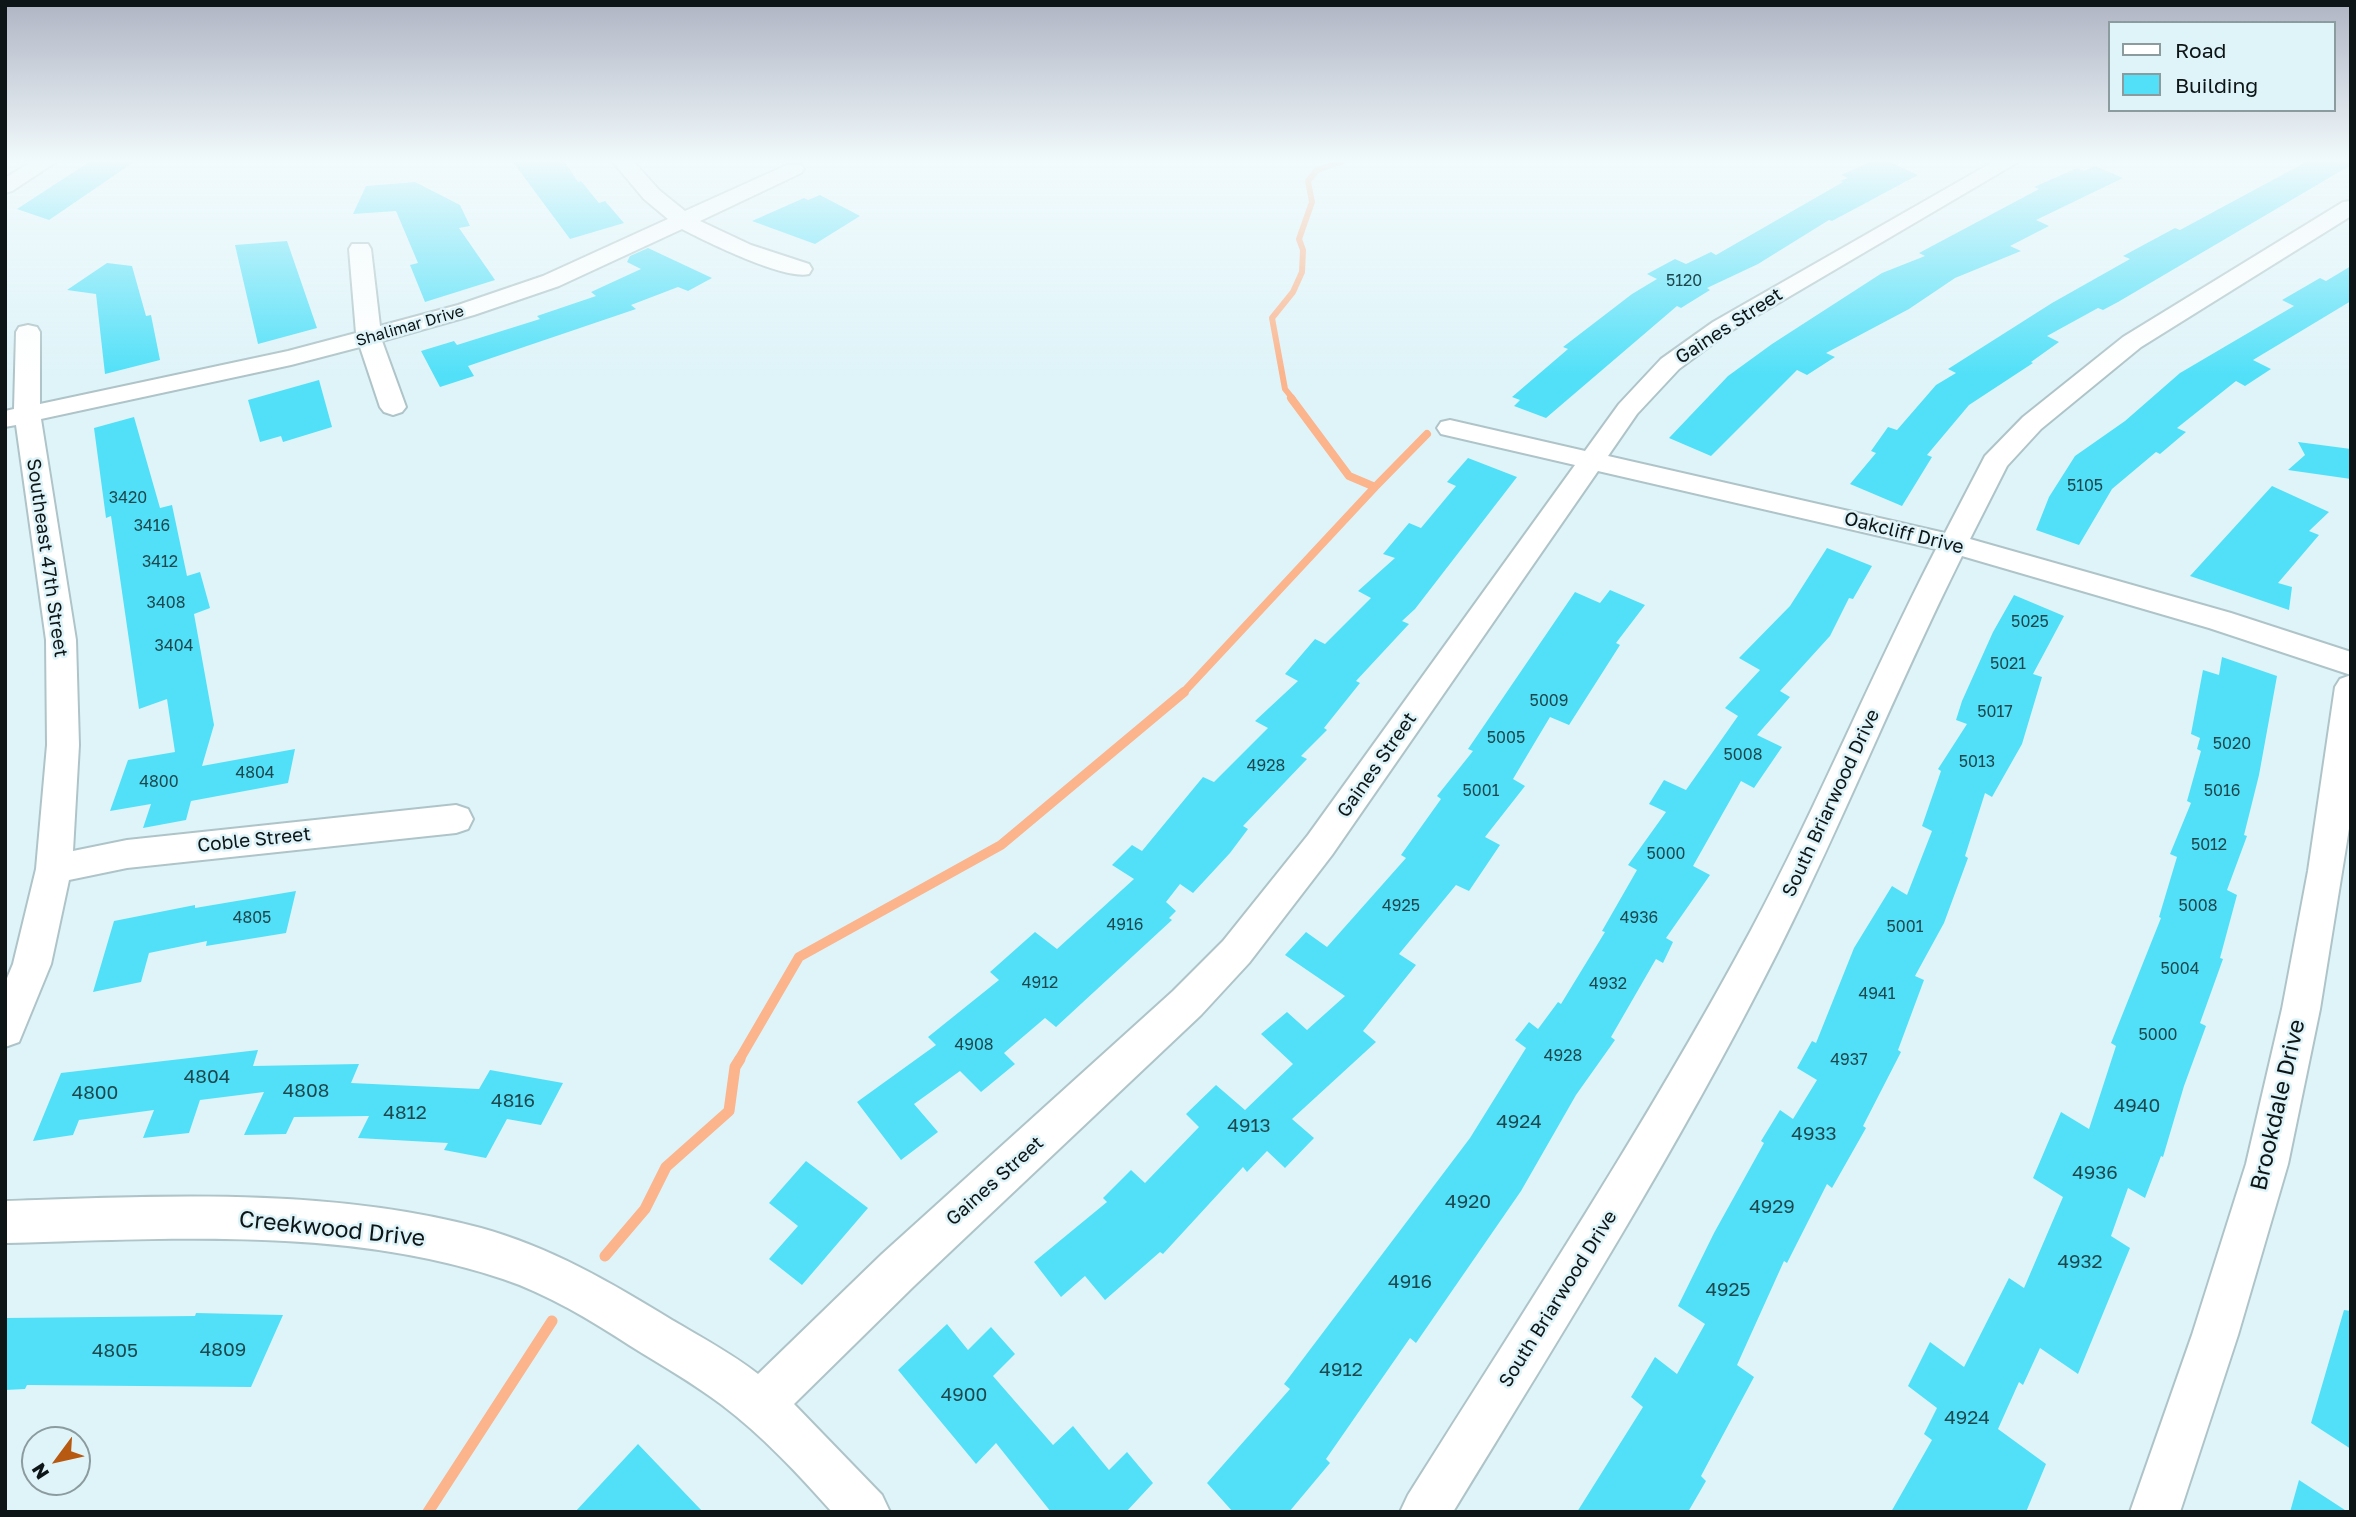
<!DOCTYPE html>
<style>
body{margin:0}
#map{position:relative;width:2356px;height:1517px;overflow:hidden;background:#dff4f9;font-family:"Golos Text",sans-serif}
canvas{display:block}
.frame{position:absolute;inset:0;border:7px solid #0d1516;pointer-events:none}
.legend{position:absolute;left:2108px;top:21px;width:228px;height:91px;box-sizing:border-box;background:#dff4f9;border:2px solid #8b9b9e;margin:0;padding:9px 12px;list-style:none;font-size:21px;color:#0d1516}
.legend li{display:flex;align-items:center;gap:14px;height:35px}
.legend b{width:35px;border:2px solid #8b9b9e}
.north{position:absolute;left:21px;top:1426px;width:70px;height:70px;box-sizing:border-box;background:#dff4f9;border:2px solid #8b9b9e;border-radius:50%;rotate:237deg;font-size:19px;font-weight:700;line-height:28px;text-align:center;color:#0d1516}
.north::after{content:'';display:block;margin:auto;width:24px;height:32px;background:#b85911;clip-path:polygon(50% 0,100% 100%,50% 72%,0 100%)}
</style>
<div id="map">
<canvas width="2356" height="1517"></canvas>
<div class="frame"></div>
<ul class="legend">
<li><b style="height:9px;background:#fff"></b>Road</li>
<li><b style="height:19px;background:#51e0f8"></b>Building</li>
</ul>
<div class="north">N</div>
</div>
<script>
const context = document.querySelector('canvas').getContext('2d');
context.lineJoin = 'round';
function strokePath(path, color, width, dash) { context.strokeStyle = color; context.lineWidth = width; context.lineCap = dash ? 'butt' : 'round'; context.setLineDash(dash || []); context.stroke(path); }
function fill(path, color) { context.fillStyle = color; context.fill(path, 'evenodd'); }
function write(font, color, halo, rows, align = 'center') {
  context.font = font + ' "Golos Text",sans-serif'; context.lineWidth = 5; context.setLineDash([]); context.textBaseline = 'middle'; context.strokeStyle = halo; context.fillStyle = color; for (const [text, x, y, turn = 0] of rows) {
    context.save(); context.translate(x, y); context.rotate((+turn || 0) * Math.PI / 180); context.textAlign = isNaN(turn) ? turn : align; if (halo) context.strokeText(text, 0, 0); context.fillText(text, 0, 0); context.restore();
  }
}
const streamFar3 = new Path2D(`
 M1293 399 1285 389 1272 318 1293 292 1302 272 1303 250 1299 239 1312 202 1308 181 1317 170 1341 162`);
const streamFar2 = new Path2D(`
 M1375 487 1427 434
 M1182 694 1375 487 1349 476 1291 398`);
const streamFar1 = new Path2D(`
 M739 1060 799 957 1001 845 1184 692`);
const stream = new Path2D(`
 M605 1256 645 1209 666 1167 729 1111 735 1067 740 1059
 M428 1512 552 1321`);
const building = new Path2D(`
 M89 162H134L49 220 17 209Z
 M513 162H565L578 182 581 181 599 203 605 201 624 223 570 239Z
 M1870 162H1890L1918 175 1832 221 1829 220 1758 264 1707 288 1710 290 1681 308 1677 306 1546 418 1514 406 1520 400 1512 397 1568 349 1563 347 1632 294 1657 279 1647 274 1675 259 1686 264 1711 252 1716 255 1843 182 1840 181 1848 178 1841 175Z
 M2306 162H2351V165L2118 302 2103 310 2098 308 2047 336 2059 342 2031 362 2033 363 1969 405 1927 455 1932 457 1902 506 1850 484 1876 453 1871 451 1888 427 1897 430 1936 385 1956 373 1948 369 2052 303 2130 259 2123 256 2175 228 2180 230Z
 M2095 166 2123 178 2036 220 2049 226 2010 246 2021 251 1955 278 1909 309 1826 353 1835 357 1807 375 1797 370 1711 456 1669 438 1728 376 1772 344 1882 273 1925 256 1919 253 2039 189 2034 187 2077 168 2084 171Z
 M415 182 460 205 470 226 459 228 495 280 425 302 410 265 418 263 396 211 353 214 366 186Z
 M820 195 860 216 815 244 752 221 804 198 808 200Z
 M287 241 317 328 258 344 235 245Z
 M648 248 712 278 688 291 678 287 631 305 636 309 468 366 474 376 440 387 421 351 454 341 457 345 540 319 537 316 596 296 591 292 641 269 627 262 630 256Z
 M107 263 132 266 146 316 151 315 160 360 105 374 96 294 67 290Z
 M2351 266V301L2253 360 2271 369 2245 386 2236 381 2177 428 2186 432 2160 454 2156 452 2112 489 2079 545 2036 530 2049 497 2075 456 2125 421 2180 373 2294 306 2282 300 2320 278 2326 281Z
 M319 380 332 427 283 442 281 436 260 442 248 400Z
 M134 417 160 508 172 505 187 576 200 572 210 608 194 614 214 725 202 766 295 749 288 783 191 801 186 820 143 828 151 804 110 811 128 760 175 752 167 699 139 709 111 516 106 518 94 428Z
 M2298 442 2351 449V479L2288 470 2305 455Z
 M1468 458 1517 477 1415 609 1402 621 1409 624 1356 681 1360 683 1324 728 1327 730 1301 756 1307 759 1243 826 1248 829 1230 853 1193 893 1180 884 1166 902 1176 911 1169 918 1172 920 1056 1027 1045 1018 1004 1053 1015 1064 981 1092 960 1071 914 1104 938 1132 901 1160 857 1102 936 1045 928 1037 999 980 990 972 1035 932 1057 949 1134 879 1112 865 1132 845 1142 851 1203 777 1214 782 1268 728 1255 721 1298 681 1285 674 1315 639 1325 644 1371 598 1358 591 1395 558 1383 554 1409 523 1421 528 1456 486 1447 482Z
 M2272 486 2329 512 2309 531 2319 535 2278 583 2292 587 2289 610 2190 576Z
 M1827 548 1872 566 1853 599 1849 598 1830 636 1780 691 1790 697 1757 735 1782 747 1754 788 1741 781 1693 866 1710 875 1666 938 1673 942 1663 963 1656 959 1611 1037 1615 1040 1576 1095 1521 1191 1416 1343 1410 1338 1326 1459 1330 1463 1289 1512H1233L1207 1483 1290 1389 1284 1384 1470 1138 1526 1048 1515 1040 1529 1022 1538 1029 1558 1002 1561 1004 1605 932 1602 931 1637 870 1628 865 1666 812 1649 804 1664 780 1686 790 1738 716 1725 708 1760 670 1739 658 1790 606Z
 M1610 590 1645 605 1616 643 1620 645 1569 725 1550 717 1513 779 1525 786 1485 837 1500 845 1469 891 1456 885 1399 954 1416 965 1363 1031 1376 1042 1292 1119 1314 1138 1285 1168 1267 1151 1247 1172 1243 1167 1163 1254 1160 1252 1105 1300 1085 1276 1061 1297 1034 1262 1107 1202 1103 1198 1131 1170 1145 1183 1199 1127 1186 1114 1216 1085 1245 1110 1293 1064 1261 1034 1287 1012 1307 1030 1345 996 1285 955 1306 932 1327 947 1406 858 1401 855 1441 799 1437 796 1473 751 1468 749 1575 592 1600 603Z
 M2014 595 2064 616 2033 674 2042 677 2022 744 1992 797 1985 793 1965 856 1968 858 1944 923 1915 976 1924 980 1898 1050 1901 1052 1863 1126 1866 1128 1832 1188 1827 1184 1787 1263 1784 1261 1737 1365 1754 1377 1701 1476 1706 1481 1688 1512H1577L1643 1407 1631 1397 1655 1357 1677 1374 1705 1324 1678 1306 1714 1233 1764 1143 1761 1141 1780 1110 1793 1119 1817 1080 1797 1068 1812 1041 1816 1043 1854 948 1892 886 1907 895 1932 831 1922 826 1941 771 1938 769 1967 724 1956 720 1962 701 1993 632Z
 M2222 657 2277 676 2259 775 2244 835 2247 836 2227 890 2237 895 2220 958 2223 959 2200 1023 2206 1026 2184 1086 2163 1157 2161 1156 2145 1198 2128 1188 2111 1236 2130 1248 2078 1374 2040 1348 2023 1385 2019 1382 1998 1429 2046 1464 2026 1512H1891L1932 1440 1924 1434 1937 1408 1908 1386 1930 1342 1964 1367 2009 1278 2024 1288 2063 1197 2033 1178 2061 1112 2089 1129 2116 1046 2111 1043 2161 918 2159 917 2177 857 2170 854 2191 803 2187 801 2201 751 2197 749 2200 738 2191 734 2203 670 2219 675Z
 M296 891 286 933 206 946 207 941 149 953 141 982 93 992 114 921 195 905V908Z
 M258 1050 253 1066 359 1064 351 1083 479 1089 490 1070 563 1083 541 1125 507 1119 486 1158 444 1150 448 1143 358 1138 369 1116 294 1117 286 1134 244 1135 264 1092 200 1100 189 1133 143 1138 154 1110 79 1120 73 1135 33 1141 61 1073Z
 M806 1161 868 1208 802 1285 769 1259 798 1226 769 1203Z
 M2344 1310 2351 1311V1449L2311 1423Z
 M196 1313 283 1315 251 1387 27 1385 25 1389 5 1390V1318L195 1316Z
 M947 1324 968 1350 991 1327 1015 1354 993 1376 1053 1445 1073 1426 1109 1470 1127 1452 1153 1483 1126 1512H1051L996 1443 976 1464 898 1370Z
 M638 1444 703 1512H575Z
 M2299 1480 2348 1512H2290Z`);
const minor = new Path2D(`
 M31 162H56L12 191 5 193V178Z
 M613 162H634L659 190 685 211 787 165H801L804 169 801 173 700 221 751 245 809 264 812 269 809 274C784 280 707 242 682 229L559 286 474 315 382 341 406 407 402 412 393 415 384 412 380 407 360 347 291 365 41 419 76 640 79 745 73 851 127 840 456 805 468 809 473 819 468 829 456 833 127 868 69 880 51 964 19 1042 5 1047V983L13 964 36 869 47 745 46 640 16 425 5 427V411L14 409 16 332 19 327 28 325 37 327 40 332V404L288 351 356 333 349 249 352 244H368L371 249 380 326 458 305 543 276 668 219 644 199Z
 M1993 162H2018L1729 332 1679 369 1637 414 1608 456 1945 533 1985 456 2023 417 2123 337 2343 202 2351 201V216L2141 347 2041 429 2007 466 1970 539 2231 613 2351 652V675L2209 628 1962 556C1897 686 1843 822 1778 951 1681 1144 1566 1327 1453 1512H1400L1408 1495C1525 1309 1646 1125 1750 932 1817 807 1871 675 1936 549L1598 471 1332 855 1249 963 1201 1015 914 1286 794 1404 882 1495 890 1512H832C798 1474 763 1436 722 1405 693 1383 661 1365 629 1345 590 1320 548 1294 503 1279 348 1226 167 1239 5 1243V1201C163 1196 327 1187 481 1228 550 1247 612 1283 672 1320 701 1337 731 1353 758 1374L882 1254 1173 991 1223 941 1308 835 1575 465 1441 434 1437 428 1441 422 1450 420 1585 451 1619 404 1661 359 1713 322Z
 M2351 675V816L2320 1009 2288 1164 2238 1335 2180 1512H2130L2192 1335 2246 1164 2282 1009 2308 871 2335 687 2340 679Z`);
const numberNames = [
 ["5120",1684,281],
 ["5105",2085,486],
 ["3420",128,498],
 ["3416",152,526],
 ["3412",160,562],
 ["3408",166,603],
 ["5025",2030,622],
 ["3404",174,646],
 ["5021",2008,664],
 ["5009",1549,701],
 ["5017",1995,712],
 ["5005",1506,738],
 ["5020",2232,744],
 ["5008",1743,755],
 ["5013",1977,762],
 ["4928",1266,766],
 ["4804",255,773],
 ["4800",159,782],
 ["5001",1481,791],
 ["5016",2222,791],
 ["5012",2209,845],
 ["5000",1666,854],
 ["4925",1401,906],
 ["5008",2198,906],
 ["4805",252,918],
 ["4936",1639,918],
 ["4916",1125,925],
 ["5001",1905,927],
 ["5004",2180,969],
 ["4912",1040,983],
 ["4932",1608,984],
 ["4941",1877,994],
 ["5000",2158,1035],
 ["4908",974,1045],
 ["4928",1563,1056],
 ["4937",1849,1060]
];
const farStreetnames = [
 ["Shalimar Drive",410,326,-16]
];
const streetNames = [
 ["Gaines Street",1729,326,-33],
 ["Oakcliff Drive",1904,533,14],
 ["Southeast 47th Street",47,558,82],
 ["Gaines Street",1377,765,-55],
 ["South Briarwood Drive",1831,803,-65],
 ["Coble Street",254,840,-6],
 ["Gaines Street",995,1181,-42],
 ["South Briarwood Drive",1558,1299,-58]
];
const nearNumbernames = [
 ["4804",207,1077],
 ["4808",306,1091],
 ["4800",95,1093],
 ["4816",513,1101],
 ["4940",2137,1106],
 ["4812",405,1113],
 ["4924",1519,1122],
 ["4913",1249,1126],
 ["4933",1814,1134],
 ["4936",2095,1173],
 ["4920",1468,1202],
 ["4929",1772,1207],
 ["4932",2080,1262],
 ["4916",1410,1282],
 ["4925",1728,1290],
 ["4809",223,1350],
 ["4805",115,1351],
 ["4912",1341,1370],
 ["4900",964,1395],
 ["4924",1967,1418]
];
const nearStreetnames = [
 ["Brookdale Drive",2278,1105,-77],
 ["Creekwood Drive",332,1229,6]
];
strokePath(streamFar3, '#fbb48c', 6);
strokePath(streamFar2, '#fbb48c', 8);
strokePath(streamFar1, '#fbb48c', 10);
strokePath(stream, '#fbb48c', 11);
fill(building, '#51e0f8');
strokePath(minor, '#afc4c8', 4);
fill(minor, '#fff');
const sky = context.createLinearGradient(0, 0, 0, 375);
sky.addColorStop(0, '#afb4c3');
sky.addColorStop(0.43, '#f1fafc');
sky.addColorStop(1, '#f1fafc00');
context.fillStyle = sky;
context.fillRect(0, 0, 2356, 375);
write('16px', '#1e484e', null, numberNames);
write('16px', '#0d1516', '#dff4f9', farStreetnames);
write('19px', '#0d1516', '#dff4f9', streetNames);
write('19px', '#1e484e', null, nearNumbernames);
write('23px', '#0d1516', '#dff4f9', nearStreetnames);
</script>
